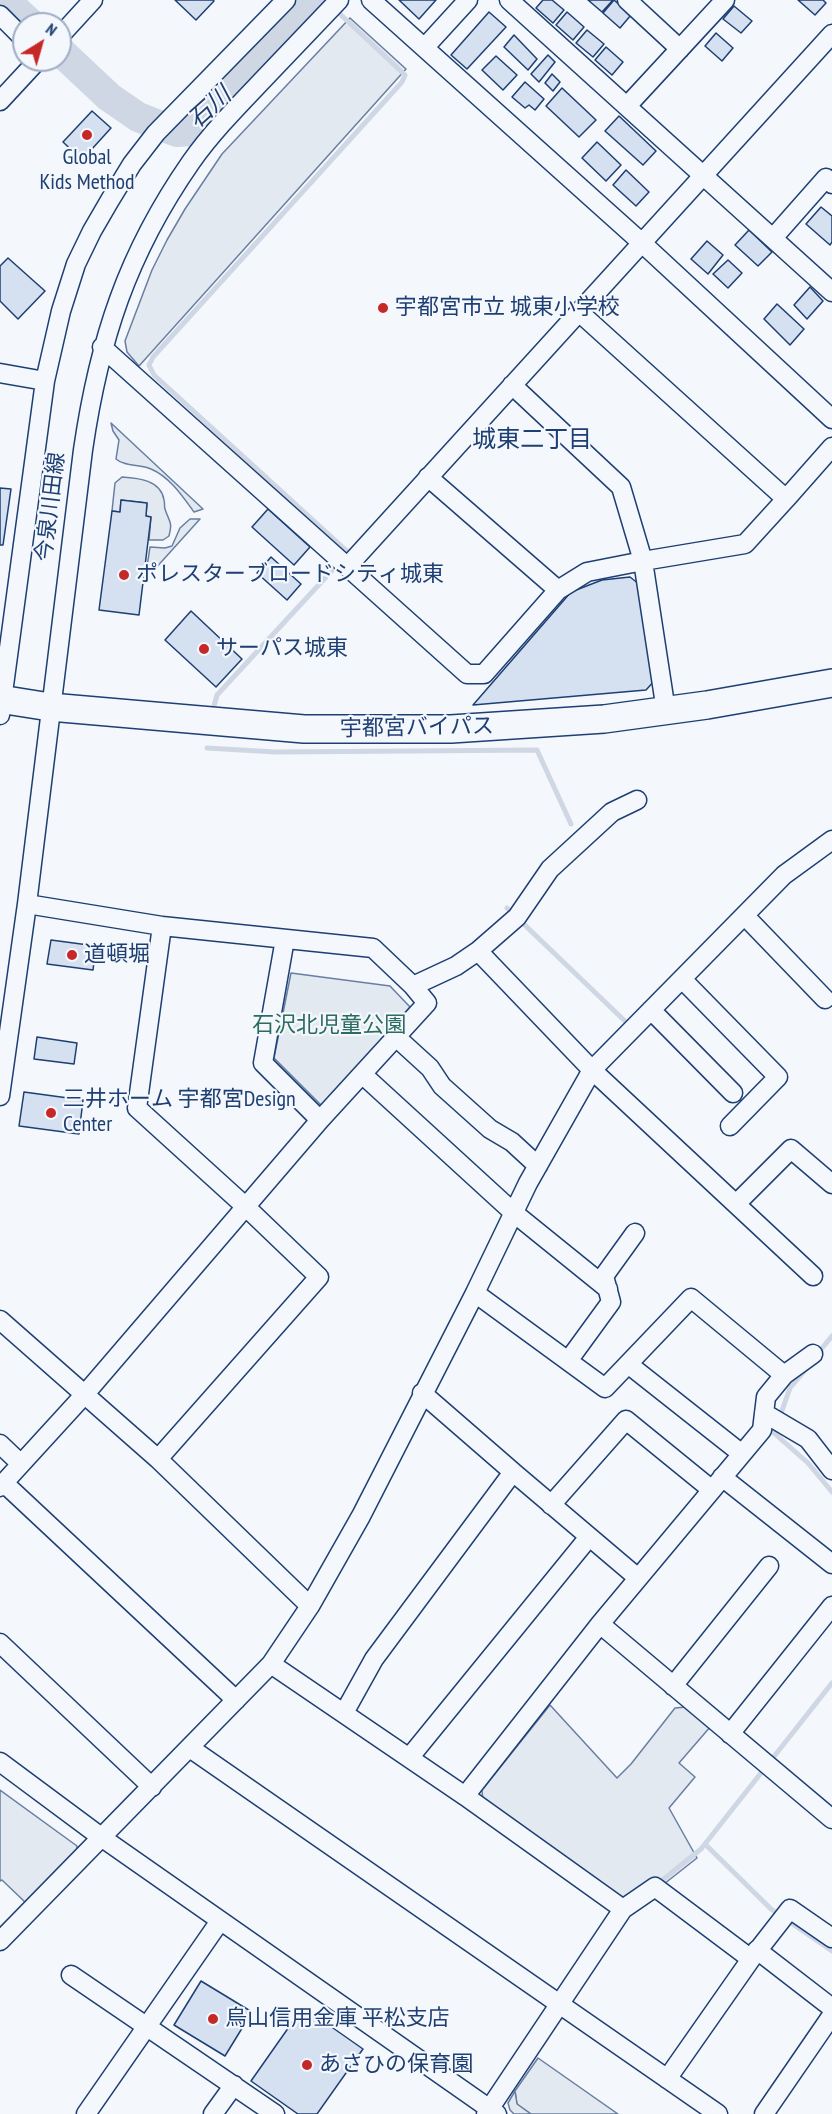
<!DOCTYPE html>
<meta charset="utf-8">
<style>
body{margin:0}
#map{position:relative;width:832px;height:2114px;overflow:hidden;background:#f4f7fb;font-family:"PT Sans Narrow",sans-serif}
canvas{display:block}
.north{position:absolute;left:12px;top:12px;width:60px;height:60px;box-sizing:border-box;background:#f4f7fb;border:2px solid #9eadc5;border-radius:50%;rotate:37deg;font-size:16px;font-weight:700;line-height:24px;text-align:center;color:#1d3f73}
.north::after{content:'';display:block;margin:auto;width:21px;height:27px;background:#c62828;clip-path:polygon(50% 0,100% 100%,50% 72%,0 100%)}
</style>
<div id="map">
<canvas width="832" height="2114"></canvas>
<div class="north">N</div>
</div>
<script>
const context = document.querySelector('canvas').getContext('2d');
context.lineJoin = 'round';
function fill(path, color) { context.fillStyle = color; context.fill(path, 'evenodd'); }
function strokePath(path, color, width, dash) { context.strokeStyle = color; context.lineWidth = width; context.lineCap = dash ? 'butt' : 'round'; context.setLineDash(dash || []); context.stroke(path); }
function write(font, color, halo, rows, align = 'center') {
  context.font = font + ' "PT Sans Narrow","Noto Sans JP",sans-serif'; context.lineWidth = 4.5; context.setLineDash([]); context.textBaseline = 'middle'; context.strokeStyle = halo; context.fillStyle = color; for (const [text, x, y, turn = 0] of rows) {
    context.save(); context.translate(x, y); context.rotate((+turn || 0) * Math.PI / 180); context.textAlign = isNaN(turn) ? turn : align; if (halo) context.strokeText(text, 0, 0); context.fillText(text, 0, 0); context.restore();
  }
}
const green = new Path2D(`
 M350 18 406 69 139 366 127 352 125 341 152 270 167 240 185 209 222 154Z
 M111 423 203 509 194 512C183 497 170 477 151 469 140 464 125 467 116 459L119 440 113 431Z
 M122 477C138 478 161 480 164 500 165 502 164 507 165 509 169 522 173 521 169 536L163 540H149L151 517 146 516 147 503 121 500 120 512 112 511 115 483Z
 M190 519H200L145 580 150 547 165 548 172 546 180 528Z
 M291 973 390 986 410 1007 322 1106 274 1058Z
 M550 1705 617 1778 631 1764 675 1708 686 1707 711 1726 679 1763 695 1777 669 1808 697 1858 664 1884 656 1878 623 1901 483 1802 482 1790Z
 M0 1790 77 1846 76 1856 26 1903 2 1880 0 1881Z
 M538 2058 618 2114H531L517 2104 515 2091Z`);
const parking = new Path2D(`
 M515 2091 517 2104 531 2114H514L510 2110 508 2103Z`);
const stream = new Path2D(`
 M325 0 405 75 402 82 153 357 149 365 154 375 349 553 345 557
 M212 713 217 695 338 564
 M207 748 275 752 537 750 571 824
 M507 908 628 1024 625 1028
 M818 1353 832 1336
 M807 1368 790 1388 774 1433 808 1463 832 1492
 M705 1844 771 1909 832 1951
 M660 1882 701 1849 832 1683`);
const river = new Path2D(`
 M5 0 31 24
 M60 51 109 97 138 117 177 132 192 131 211 114 316 0`);
const building = new Path2D(`
 M175 0H213L214 1 196 20Z
 M399 0H436L419 19Z
 M543 0H552L564 10 553 23 536 8Z
 M588 0H613L602 12Z
 M614 0 631 15 620 28 603 13Z
 M798 0H823L826 3 815 15Z
 M734 6 752 21 741 33 723 19Z
 M489 12 506 27 467 69 451 55Z
 M567 12 584 27 573 40 556 25Z
 M587 30 604 44 593 57 576 43Z
 M716 33 733 48 722 61 705 46Z
 M514 35 537 59 528 70 504 47Z
 M606 47 623 62 612 75 595 60Z
 M548 55 555 62 539 82 531 74Z
 M496 56 517 75 503 90 482 70Z
 M552 74 560 82 553 91 545 83Z
 M525 82 544 99 535 110 529 105 525 108 512 97Z
 M562 88 596 120 579 137 546 106Z
 M92 111 111 128 82 160 63 142Z
 M619 116 656 151 643 165 605 131Z
 M597 142 621 165 606 181 582 158Z
 M626 170 649 192 636 206 613 185Z
 M821 207 832 216V242L830 245 806 224Z
 M749 230 772 252 758 266 735 245Z
 M707 241 723 255 708 274 691 259Z
 M8 258 45 291 18 319 0 301V266Z
 M728 260 742 273 728 288 713 274Z
 M810 287 823 301 807 319 794 305Z
 M777 304 804 329 790 345 764 319Z
 M0 488 11 489 3 545H0Z
 M121 500 147 503 146 516 151 517 139 615 99 610 112 511 120 512Z
 M268 509 310 547 294 565 252 527Z
 M271 557 301 584 287 600 257 573Z
 M630 577 639 584 656 679 646 690 473 705 571 592 602 580Z
 M191 611 242 659 216 687 165 640Z
 M51 940 96 946 93 970 47 964Z
 M37 1037 77 1043 74 1064 34 1059Z
 M24 1092 83 1100 79 1134 19 1126Z
 M201 1981 252 2012 225 2056 174 2025Z
 M303 2007 363 2049 317 2114H298L251 2081Z`);
const minor = new Path2D(`
 M371 0 642 243 832 419
 M509 0 832 292
 M627 0 680 49
 M0 15 24 39
 M60 36 93 0
 M425 47 468 0
 M0 101 38 60
 M627 106 725 0
 M773 238 826 178 832 184
 M102 347 467 674H484L558 590
 M0 373 45 381
 M512 385 621 487 643 561 666 711
 M428 477 558 590 587 572 643 561 745 544 786 499 579 312
 M786 499 832 447
 M347 567 832 34
 M0 715 45 381 61 311 76 264 92 231 110 200 132 164 156 133 286 0
 M27 904 162 926 373 948 413 986
 M745 916 825 999
 M162 926 137 1108 246 1207 319 1277 158 1459 310 1606
 M285 939 263 1063 320 1120
 M478 951 517 917 550 869 612 812 637 800
 M682 979 778 1077 730 1126
 M651 1010 733 1093
 M396 1037 430 1068 442 1086 490 1129 512 1142 538 1166
 M362 1074 514 1213 608 1289
 M0 1096 27 904 83 450C99 340 127 254 191 162 210 135 234 110 257 86 284 58 311 29 339 0
 M736 1204 791 1149 832 1184
 M475 1293 605 1388 691 1298 784 1375
 M0 1320 158 1459
 M568 1361 611 1302 604 1276 635 1233
 M628 1364 742 1454
 M422 1393 513 1472
 M764 1413 808 1439 832 1470
 M0 1444 21 1464
 M722 1477 832 1564
 M4 1483 236 1700
 M0 1487 85 1394 320 1120 427 1003 413 986 456 966 478 951 592 1070 813 1276
 M551 1505 626 1420 712 1490
 M600 1624 832 1819
 M0 1643 152 1787
 M271 1664 465 1796
 M673 1686 769 1566
 M344 1713 374 1659 513 1472 638 1578
 M730 1734 832 1606
 M190 1748 718 2114
 M409 1758 589 1537
 M0 1762 101 1837 497 2114
 M623 1909 655 1887 751 1959 790 1909 832 1938
 M0 1941 271 1664 310 1606 361 1516 475 1293 528 1183 592 1070 784 875 832 840
 M757 1950 832 2008
 M71 1975 275 2114
 M667 2079 751 1959
 M86 2114 220 1921
 M213 2114 234 2085
 M486 2114 623 1909 465 1796 600 1624 762 1430 766 1397 784 1375 813 1354
 M764 2114 832 2015`);
const highway = new Path2D(`
 M0 699 50 707 304 729H451L604 719 707 705 832 683`);
const markers = [
 [87,135,6,"#c62828"],
 [383,308,6,"#c62828"],
 [124,575,6,"#c62828"],
 [204,649,6,"#c62828"],
 [72,955,6,"#c62828"],
 [51,1113,6,"#c62828"],
 [213,2019,6,"#c62828"],
 [307,2065,6,"#c62828"]
];
const poiNames = [
 ["Global",87,158,"center"],
 ["Kids Method",87,183,"center"],
 ["宇都宮市立 城東小学校",395,308],
 ["ポレスターブロードシティ城東",136,575],
 ["サーパス城東",216,649],
 ["道頓堀",84,955],
 ["三井ホーム 宇都宮Design",63,1100],
 ["Center",63,1125],
 ["烏山信用金庫 平松支店",225,2019],
 ["あさひの保育園",319,2065]
];
const streetNames = [
 ["今泉川田線",51,507,-83],
 ["宇都宮バイパス",417,728,-1]
];
const parkNames = [
 ["石沢北児童公園",329,1026]
];
const waterNames = [
 ["石川",210,108,-42]
];
const neighbourhoodNames = [
 ["城東二丁目",532,440]
];
fill(green, '#e3e9f0');
strokePath(green, '#687fa3', 1.5);
fill(parking, '#e3e8f0');
strokePath(parking, '#687fa3', 1.5);
strokePath(stream, '#cfd7e4', 5);
strokePath(river, '#cfd7e4', 30);
fill(building, '#d5e0f0');
strokePath(building, '#1d3f73', 1.5);
strokePath(minor, '#1d3f73', 21);
strokePath(highway, '#1d3f73', 30);
strokePath(minor, '#f4f7fb', 18);
strokePath(highway, '#f4f7fb', 27);
for (const [x, y, r, color] of markers) { const dot = new Path2D(); dot.arc(x, y, r, 0, 2 * Math.PI); context.fillStyle = color; context.fill(dot); strokePath(dot, '#f4f7fb', 2); }
write('22px', '#1d3f73', '#f4f7fb', poiNames, 'left');
write('22px', '#1d3f73', '#f4f7fb', streetNames);
write('22px', '#2c6c60', '#f4f7fb', parkNames);
write('italic 24px', '#1d3f73', '#f4f7fb', waterNames);
write('24px', '#1d3f73', '#f4f7fb', neighbourhoodNames);
</script>
